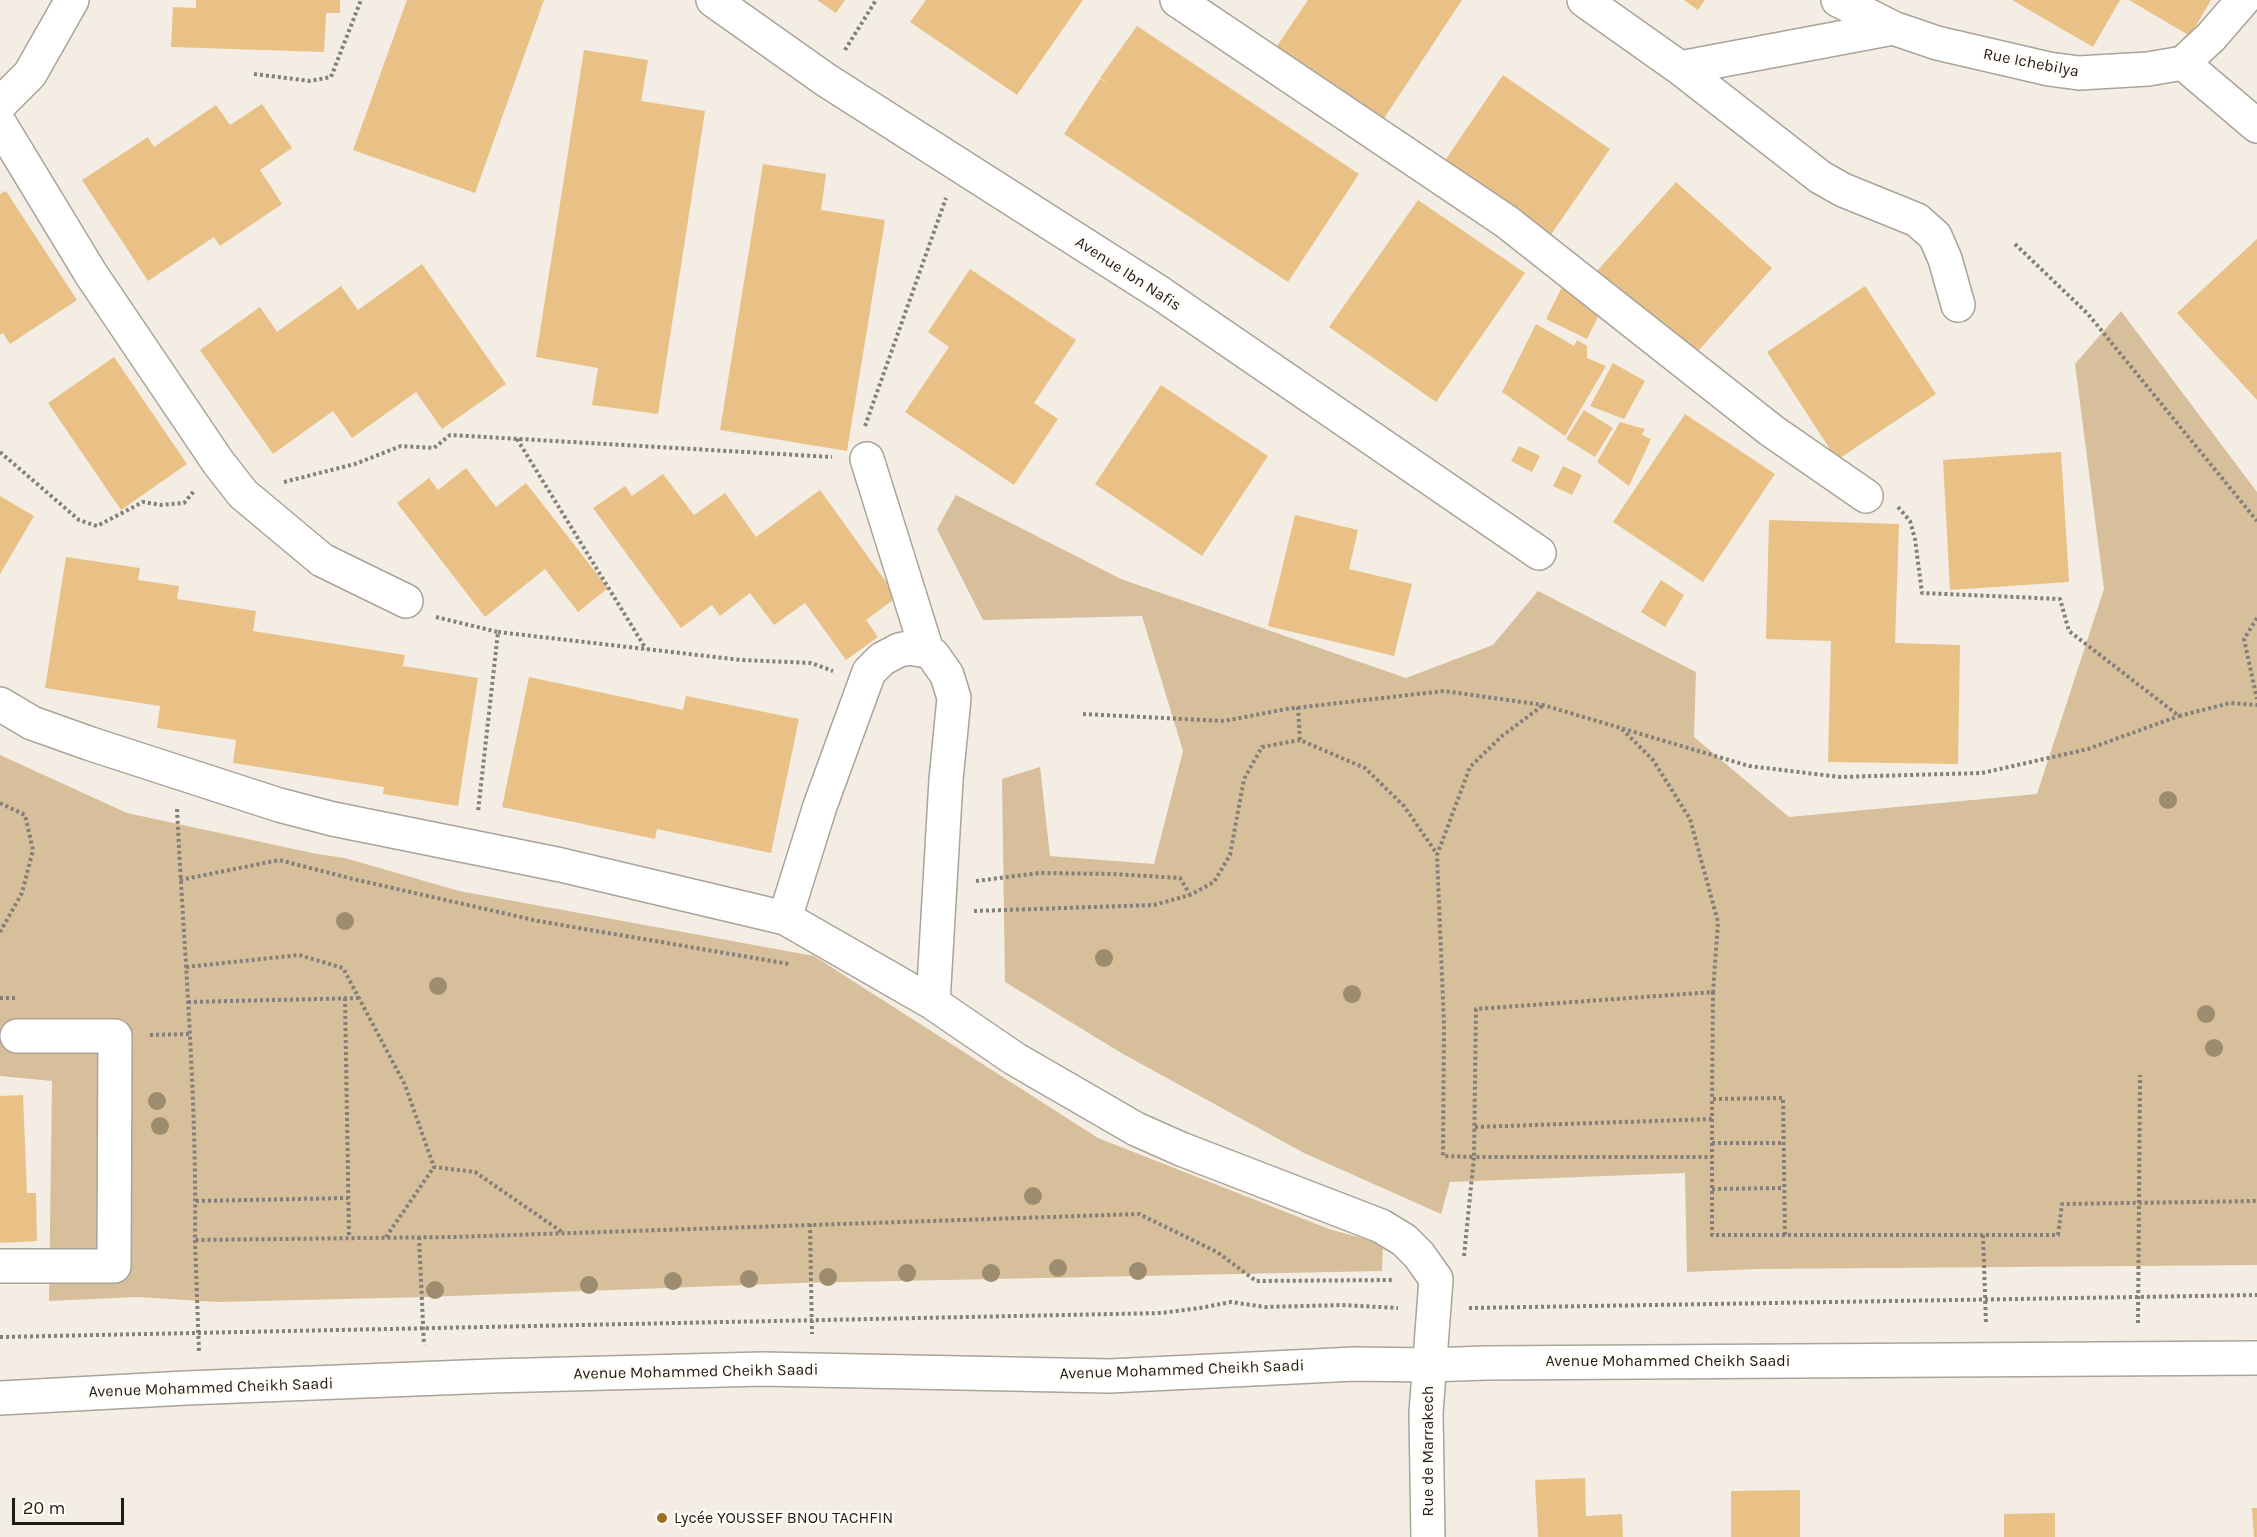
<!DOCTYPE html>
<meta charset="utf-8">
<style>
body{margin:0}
#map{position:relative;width:2257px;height:1537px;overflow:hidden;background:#f4ede3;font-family:Karla,sans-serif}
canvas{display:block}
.scale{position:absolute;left:12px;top:1498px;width:112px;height:27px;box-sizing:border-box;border:3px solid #1e1c18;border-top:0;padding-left:8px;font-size:18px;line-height:21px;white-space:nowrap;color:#1e1c18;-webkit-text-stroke:4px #fffbf5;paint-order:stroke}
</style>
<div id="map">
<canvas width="2257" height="1537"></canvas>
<div class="scale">20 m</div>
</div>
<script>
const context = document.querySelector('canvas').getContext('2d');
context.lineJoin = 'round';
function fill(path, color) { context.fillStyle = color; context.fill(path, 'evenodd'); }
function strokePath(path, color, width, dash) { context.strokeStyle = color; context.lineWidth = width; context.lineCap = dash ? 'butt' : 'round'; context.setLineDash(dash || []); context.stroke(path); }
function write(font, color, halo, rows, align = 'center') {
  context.font = font + ' Karla,sans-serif'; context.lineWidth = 4.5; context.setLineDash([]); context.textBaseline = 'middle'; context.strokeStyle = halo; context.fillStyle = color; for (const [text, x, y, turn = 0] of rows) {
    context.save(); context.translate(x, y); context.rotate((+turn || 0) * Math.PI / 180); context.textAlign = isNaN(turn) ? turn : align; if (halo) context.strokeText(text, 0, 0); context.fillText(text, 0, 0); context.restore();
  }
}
const green = new Path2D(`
 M2121 311 2257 492V1265L1758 1269 1687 1272 1685 1173 1450 1182 1441 1214 1304 1153 1123 1054 1005 982 1002 779 1040 767 1050 856 1154 864 1183 751 1142 616 983 620 937 529 956 495 1121 579 1406 678 1493 645 1538 591 1696 672 1694 737 1789 817 2037 794 2104 589 2075 364Z
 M0 755 127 813 317 854 345 858 459 891 814 956 1098 1138 1329 1229 1383 1244 1382 1271 799 1283 426 1297 218 1302 137 1297 49 1301 52 1081 0 1076Z`);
const building = new Path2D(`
 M196 0H340V13H326L324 52 171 47 173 7 196 8Z
 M407 0H544L475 193 353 150Z
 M817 0H845L836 13Z
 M926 0H1083L1017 95 910 22Z
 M1308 0H1462L1381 123 1273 52Z
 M1684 0H1705L1698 10Z
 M2012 0H2120L2093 47Z
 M2129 0H2211L2190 36Z
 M1137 26 1359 174 1288 282 1064 134 1100 79 1110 85 1100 78Z
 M584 50 648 60 641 101 705 111 658 414 592 405 598 368 536 357Z
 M1503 75 1610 149 1548 239 1442 165Z
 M262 104 292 148 260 170 282 204 220 246 214 237 148 281 82 180 148 137 154 147 216 105 230 125Z
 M763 164 826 174 821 210 885 220 847 451 720 430Z
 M1676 182 1772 268 1692 358 1597 271Z
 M6 191 77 300 10 344 3 333 0 335V194Z
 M1418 200 1525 273 1436 402 1329 327Z
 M2257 239V400L2177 313Z
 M422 264 506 384 442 429 416 392 352 438 333 411 273 454 200 350 260 307 277 332 341 286 358 310Z
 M970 269 1076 340 1034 403 1058 419 1014 485 905 412 949 347 928 332Z
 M1563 285 1604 305 1587 339 1546 319Z
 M1865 286 1936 394 1837 460 1767 352Z
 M1536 324 1574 346 1577 340 1587 346V358L1606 366 1565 436 1502 392Z
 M114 357 187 464 121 510 48 403Z
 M1613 363 1645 381 1624 419 1590 406Z
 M1161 385 1268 456 1202 556 1095 484Z
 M1584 410 1613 428 1595 457 1566 439Z
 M1685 414 1775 474 1703 582 1613 522Z
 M1620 422 1645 429 1642 435 1651 439 1629 486 1597 462Z
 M1519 446 1540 456 1532 472 1511 461Z
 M2061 452 2069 582 1950 590 1943 460Z
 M1563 466 1582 475 1572 495 1553 486Z
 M466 468 496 507 526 483 608 588 578 612 545 569 485 617 397 503 429 478 438 490Z
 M663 474 694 515 725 493 756 537 820 490 897 597 866 620 878 637 846 660 805 603 774 625 750 593 720 616 712 605 681 628 593 508 625 486 632 496Z
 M0 496 34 516 0 574Z
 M1295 515 1358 530 1349 569 1412 584 1394 656 1268 626Z
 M1769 520 1899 524 1895 643 1960 645 1958 764 1828 762 1831 641 1766 639Z
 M66 557 140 568 138 580 179 586 177 599 256 611 253 631 405 655 403 666 478 678 458 806 383 794 384 787 233 763 236 740 157 728 160 706 45 688Z
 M1661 580 1684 595 1665 627 1641 612Z
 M529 677 683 710 686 696 799 719 771 853 657 829 655 839 502 807Z
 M23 1095 27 1193H36L37 1241 0 1243V1096Z
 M1585 1478 1586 1516 1622 1514 1623 1537H1538L1535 1480Z
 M1800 1490V1537H1731V1491Z
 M2252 1508H2257V1537H2254Z
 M2055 1513V1537H2004V1514Z`);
const path = new Path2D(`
 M845 50 876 0
 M254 74 310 81 331 77 361 0
 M2015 244 2088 314 2257 521
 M865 426 946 198
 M517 439 646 649
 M0 452 79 520 97 526 143 502 161 505 184 503 195 490
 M284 482 355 464 401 446 434 448 450 435 832 457
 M1898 507 1910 521 1915 539 1922 593 2060 599 2069 631 2179 716 2230 703 2257 705
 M436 617 498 632 478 812
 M2257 618 2244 639 2257 699
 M498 632 741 660 811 663 833 671
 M1542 706 1502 736 1470 767 1437 855 1444 1025 1443 1156 1474 1157 1476 1009 1713 992 1712 1099
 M1298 707 1300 740 1365 768 1404 806 1437 854
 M1083 714 1224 721 1286 709 1444 691 1543 705 1749 766 1840 777 1982 773 2088 749 2179 716
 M1622 729 1653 760 1690 819 1718 922 1713 992
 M0 803 25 815 33 850 22 893 0 932
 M177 809C184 952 197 1097 195 1240L453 1237 1139 1214 1217 1252 1256 1281 1393 1280
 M180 880 279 860 353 879 538 921 789 964
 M976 881 1039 873 1113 874 1180 878 1190 895
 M974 911 1154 905 1190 895 1214 882 1230 855 1244 779 1262 747 1300 740
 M186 967 299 955 343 968 405 1085 434 1167 475 1172 562 1232
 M0 998H17
 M345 998 349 1237
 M188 1002 360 998
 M150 1035 189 1034
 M1475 1127 1712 1119
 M1712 1143H1784
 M1712 1189 1784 1188
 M196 1201 348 1198
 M810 1224 812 1334
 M1785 1235 1783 1098 1712 1099V1235H2058L2062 1204 2257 1201
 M1983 1235 1986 1324
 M386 1237 434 1167
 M419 1237 424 1345
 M195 1240 199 1353
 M1464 1256 1474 1157H1712
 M1469 1308 2257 1295
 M2138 1323 2140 1075
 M0 1337 1161 1313 1200 1308 1231 1302 1265 1307 1342 1305 1398 1308`);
const minor = new Path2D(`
 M713 0 826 80 1160 293 1539 553
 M1177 0 1507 222 1772 431 1866 496
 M1584 0 1680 68 1820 177 1843 190 1917 220 1935 236 1945 259 1958 305
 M1838 0 1893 28 1937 43 2049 69 2079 73 2148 69 2183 63 2211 37 2243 0
 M2183 63 2257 126
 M1680 68 1893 28
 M0 104 30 74 72 0
 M0 124 91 274 218 462 243 494 322 560 406 601
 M867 459 927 651
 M0 704 32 723 91 744 279 805 333 819 561 865 785 918 933 1003 1015 1059 1136 1129 1181 1149 1381 1226 1404 1240 1419 1255 1436 1279 1426 1413 1428 1537
 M785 918 820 806 869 672 882 659 899 650 909 648 927 651 933 655 947 675 954 698 946 780 933 1003
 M0 1266H114L115 1036H17`);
const major = new Path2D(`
 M0 1398 186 1388 491 1376 762 1369 1110 1376 1354 1364 1429 1365 1486 1363 2257 1358`);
const trees = [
 [2168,800],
 [345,921],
 [1104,958],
 [438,986],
 [1352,994],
 [2206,1014],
 [2214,1048],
 [157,1101],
 [160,1126],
 [1033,1196],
 [1058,1268],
 [1138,1271],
 [907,1273],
 [991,1273],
 [828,1277],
 [749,1279],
 [673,1281],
 [589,1285],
 [435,1290]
];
const markers = [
 [662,1518,6,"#9c701f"]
];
const streetNames = [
 ["Rue Ichebilya",2031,63,11],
 ["Avenue Ibn Nafis",1128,274,33],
 ["Avenue Mohammed Cheikh Saadi",1668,1361],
 ["Avenue Mohammed Cheikh Saadi",1182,1370,-2],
 ["Avenue Mohammed Cheikh Saadi",696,1372,-1],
 ["Avenue Mohammed Cheikh Saadi",211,1388,-2],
 ["Rue de Marrakech",1428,1451,-90]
];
const poiNames = [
 ["Lycée YOUSSEF BNOU TACHFIN",674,1518]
];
fill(green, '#d7bf9c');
fill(building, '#e9c186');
strokePath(minor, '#a9a399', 36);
strokePath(major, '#a9a399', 36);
strokePath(path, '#848079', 4, [3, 3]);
strokePath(minor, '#fff', 33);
strokePath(major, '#fff', 33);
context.fillStyle = '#9d8c6d';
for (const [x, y] of trees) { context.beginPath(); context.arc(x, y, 9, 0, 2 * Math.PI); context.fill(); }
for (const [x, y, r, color] of markers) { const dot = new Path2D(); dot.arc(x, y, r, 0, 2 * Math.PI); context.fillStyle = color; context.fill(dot); strokePath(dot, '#fffbf5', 2); }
write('16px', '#1e1c18', '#fffbf5', streetNames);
write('16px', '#1e1c18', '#fffbf5', poiNames, 'left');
</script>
